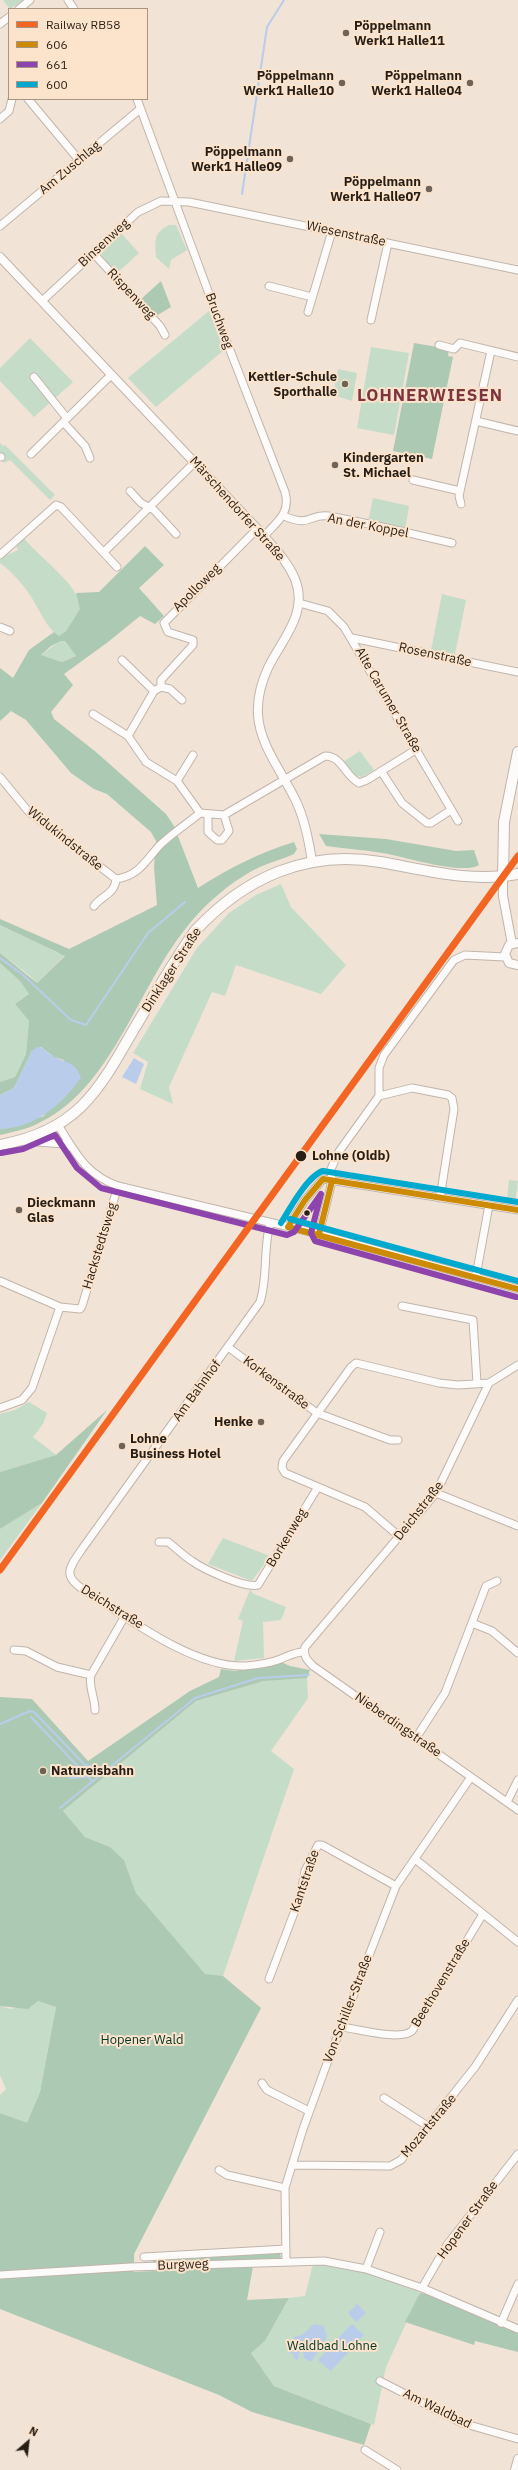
<!DOCTYPE html>
<meta charset="utf-8">
<style>
body{margin:0}
#map{position:relative;width:518px;height:2470px;overflow:hidden;background:#f1e3d6;font-family:"IBM Plex Sans",sans-serif}
canvas{display:block}
.legend{position:absolute;left:8px;top:8px;width:140px;height:92px;box-sizing:border-box;background:#fce3cb;border:1px solid #a79483;margin:0;padding:5px 7px;list-style:none;font-size:12px;color:#271e16}
.legend li{display:flex;align-items:center;gap:8px;height:20px}
.legend b{width:20px;border:1px solid #a79483}
.north{position:absolute;left:8px;top:2422px;width:40px;height:40px;-webkit-text-stroke:3px #fce3cb;paint-order:stroke;rotate:28deg;font-size:11px;font-weight:700;line-height:16px;text-align:center;color:#271e16}
.north::after{content:'';display:block;margin:auto;width:14px;height:18px;background:#271e16;clip-path:polygon(50% 0,100% 100%,50% 72%,0 100%)}
</style>
<div id="map">
<canvas width="518" height="2470"></canvas>
<ul class="legend">
<li><b style="height:5px;background:#f26522"></b>Railway RB58</li>
<li><b style="height:5px;background:#cd8b04"></b>606</li>
<li><b style="height:5px;background:#8e44ad"></b>661</li>
<li><b style="height:5px;background:#00a9ce"></b>600</li>
</ul>
<div class="north">N</div>
</div>
<script>
const context = document.querySelector('canvas').getContext('2d');
context.lineJoin = 'round';
function fill(path, color) { context.fillStyle = color; context.fill(path, 'evenodd'); }
function strokePath(path, color, width, dash) { context.strokeStyle = color; context.lineWidth = width; context.lineCap = dash ? 'butt' : 'round'; context.setLineDash(dash || []); context.stroke(path); }
function write(font, color, halo, rows, align = 'center') {
  context.font = font + ' "IBM Plex Sans",sans-serif'; context.lineWidth = 4; context.setLineDash([]); context.textBaseline = 'middle'; context.strokeStyle = halo; context.fillStyle = color; for (const [text, x, y, turn = 0] of rows) {
    context.save(); context.translate(x, y); context.rotate((+turn || 0) * Math.PI / 180); context.textAlign = isNaN(turn) ? turn : align; if (halo) context.strokeText(text, 0, 0); context.fillText(text, 0, 0); context.restore();
  }
}
const green = new Path2D(`
 M3 0H24L10 9Z
 M169 225H176L187 250 171 260 169 269 156 257C155 239 153 234 169 225Z
 M121 233 139 253 116 274 101 254Z
 M209 311 224 350 156 407 128 378Z
 M30 338 73 382 34 417 0 381V368Z
 M371 347 409 353 394 435 357 428Z
 M338 369 357 373 352 401 333 395Z
 M0 443 3 446 5 445 55 495 50 500 10 460 4 463 0 459Z
 M373 498 409 506 405 530 368 522Z
 M24 538C37 556 82 586 80 609L66 631 59 636C45 627 39 608 30 595 23 584 11 571 0 563V558L18 550 16 546Z
 M442 594 466 600 455 654 431 650Z
 M60 641H65L76 656 62 662 41 655Z
 M360 751 374 770 362 777 353 775 343 762Z
 M281 884 291 907 346 965 321 994 236 965 225 996 212 992 169 1087 173 1104 140 1089 148 1062 133 1053 197 948 229 913 256 895Z
 M0 925 56 952 65 955 37 983 29 975 0 953Z
 M0 963 20 981 29 994 15 1004 29 1021 26 1054 15 1077 0 1082Z
 M509 1180 518 1181 515 1202 507 1201Z
 M29 1402 47 1413 43 1424 33 1437 56 1455 0 1472V1414L15 1410Z
 M42 1503 0 1560V1529Z
 M223 1538 270 1556 252 1581 208 1564Z
 M250 1590 254 1594 286 1607 281 1620 263 1622 264 1658 234 1661 243 1621 238 1619Z
 M292 1678H307L308 1698 271 1751 294 1769 223 1976 205 1975 136 1893 124 1860 110 1847 85 1837 63 1811 196 1701 264 1681Z
 M38 2001 56 2007 40 2092 27 2124 0 2113V2095L6 2089 0 2075V2006L11 2009Z
 M313 2264C348 2264 381 2277 414 2288L420 2293 386 2367 374 2425 274 2386 251 2353 265 2341 289 2298 305 2296Z`);
const forest = new Path2D(`
 M161 281 171 307 156 316 140 300Z
 M414 343 449 349 448 356 453 357 432 459 393 451Z
 M145 546 164 565 139 588 164 616 155 624 140 616 108 642 64 674 73 685 51 712 54 719 96 752 166 814 174 826 198 888C229 868 259 853 294 842L297 849 294 854C283 859 271 862 260 867 232 880 205 904 186 928 136 990 112 1091 35 1125 24 1130 12 1132 0 1135V1129L44 1116 64 1060 54 1057 41 1047 32 1051 14 1088 0 1095V1082L15 1077 26 1054 29 1021 15 1004 29 994 20 981 0 963V953L37 983 65 956 0 925V919L69 949 157 905 154 867 156 841 151 832 107 794 94 789 71 773 26 720 11 711 0 721V668L13 678 29 650 54 632 59 636 66 631 80 609 76 593 99 592ZM61 641H65L76 656 62 662 41 655 51 646Z
 M319 834 386 839 456 851 474 850 479 865C463 875 408 858 388 854 368 850 347 849 326 846Z
 M107 1410 42 1503 0 1529V1472L56 1455Z
 M281 1662 290 1666 310 1670 307 1678 264 1681 196 1701 63 1811 85 1837 110 1847 124 1860 136 1893 205 1974 223 1976 261 2008 134 2254V2272L253 2266 247 2300 289 2298 265 2341 251 2353 274 2386 371 2424 364 2445 252 2412 219 2395 0 2309V2113L27 2123 40 2092 56 2007 38 2001 28 2009 0 2006V1697L32 1699 88 1761 190 1691 219 1677 221 1669 235 1671Z
 M279 2252 281 2257 279 2260 153 2265V2258Z
 M420 2293 432 2295 518 2333V2352L475 2341 474 2345 405 2322Z`);
const water = new Path2D(`
 M37 1047C45 1047 46 1053 53 1056 65 1063 76 1061 81 1078 62 1104 35 1128 0 1129V1095L14 1088 32 1051Z
 M134 1058 144 1064 136 1084 122 1077Z
 M357 2304 366 2313 356 2322 348 2313Z
 M314 2324 324 2326 327 2337 311 2362 304 2358 303 2350 292 2347 291 2341 294 2337 302 2335Z
 M352 2324 364 2335 331 2371 318 2360Z`);
const stream = new Path2D(`
 M242 194 267 27 284 0
 M0 958 23 975 71 1020 86 1025 148 933 185 902
 M31 1717 92 1781
 M0 1724 30 1711 34 1712 85 1765 91 1766
 M70 1778 87 1777
 M60 1808 195 1698 258 1678 309 1675
 M290 2352 295 2354H297L299 2349 294 2350 297 2355 298 2356 297 2359 294 2356 295 2355 305 2347`);
const minor = new Path2D(`
 M68 0 74 9
 M19 9 30 0
 M0 24 9 17
 M28 99 79 160
 M137 99 228 345 285 492C291 513 277 522 264 536
 M0 119 9 111 12 99
 M0 226 139 110
 M94 254 160 326 165 335
 M269 286 312 297
 M42 301 138 212 161 201 189 202 518 270
 M308 312 332 231
 M371 320 388 243
 M439 345 454 349 460 343 518 357
 M34 377 66 417
 M476 421 518 431
 M64 423 85 446 90 458
 M31 454 111 375
 M0 457H1
 M413 480 460 491
 M130 491 141 503 154 510 176 534
 M461 504 459 496 491 351
 M284 516C311 528 310 513 328 516 370 523 411 534 452 543
 M104 552 195 462
 M0 555 56 505 61 507 117 567
 M299 603 328 611 344 627 458 821
 M0 627 10 631
 M352 638 518 672
 M122 660 154 691
 M161 687V680L193 645V640L168 632 164 623 257 529
 M93 714 128 736 146 762 177 781 200 813 224 815 325 756C342 756 345 776 359 783L367 780 417 749
 M128 736 154 691 161 687 170 689 182 700
 M381 771 402 803 427 823H431L451 810
 M0 777 28 811 116 879
 M177 781 193 755
 M208 815V832L217 840H222L229 831 224 815
 M94 906C102 895 115 894 116 879 138 876 145 862 159 846 171 834 187 824 200 813
 M379 1096 412 1088 448 1095 452 1098 454 1109 440 1198
 M58 1125C76 1153 85 1174 118 1186L319 1234 518 1289
 M23 1141 65 1144 72 1148
 M270 1223C263 1250 268 1277 260 1302L82 1549C69 1568 62 1576 84 1590 128 1618 193 1668 245 1666 255 1665 266 1664 275 1661 285 1658 293 1652 304 1652
 M288 1227 305 1200 323 1179 518 1210
 M319 1234 332 1181 331 1169 338 1153 379 1096V1068L384 1055 454 960 465 955 505 957
 M476 1276 489 1205
 M0 1281 60 1307 80 1309 82 1306 118 1186
 M402 1306 473 1320 477 1383
 M228 1347 317 1413 390 1440H398
 M518 1365 489 1383 436 1493 305 1647C303 1656 307 1660 313 1666L518 1810
 M0 1408 22 1400 32 1388 60 1307
 M436 1493 518 1526
 M400 1537 365 1507 285 1473 282 1468 283 1461 351 1367 356 1363 439 1383 458 1385 489 1383
 M159 1542H168C176 1548 184 1556 192 1561 203 1569 246 1589 258 1585L318 1487
 M472 1623 492 1631 518 1653
 M14 1650 26 1651 57 1667 91 1675
 M95 1710C95 1697 88 1687 91 1675L125 1616
 M416 1738 445 1693 486 1586 497 1581
 M507 1802 518 1780
 M415 1859 518 1942
 M269 1979 300 1897 305 1871 318 1845H322L396 1886
 M342 2027C358 2029 399 2041 412 2031L483 1914
 M262 2083 267 2090 309 2111
 M384 2098 429 2127
 M292 2165 390 2166 401 2160 475 2067 518 2000
 M219 2170 227 2175 285 2188
 M144 2257 286 2249
 M286 2261 285 2188 303 2129 326 2066 396 1886 471 1777
 M366 2269 380 2232
 M0 2275 131 2267 324 2261 366 2269 422 2288 518 2329
 M422 2288 447 2245 518 2154
 M501 2323 518 2284
 M380 2381 462 2423 518 2439
 M365 2450 397 2470`);
const tertiary = new Path2D(`
 M0 257 264 536C275 549 288 562 295 579 309 614 281 640 268 668 261 683 257 699 258 715 260 746 283 773 296 801 305 820 309 841 312 862
 M503 877V896L512 944
 M518 943 509 945 505 954 509 963 518 965
 M515 2470 518 2459`);
const secondary = new Path2D(`
 M503 877 504 822 518 752
 M0 1145C77 1131 98 1092 134 1029 154 996 173 962 195 931 244 878 307 849 380 862 426 870 471 883 518 874`);
const bus1 = new Path2D(`
 M288 1227 305 1200 323 1179 518 1210
 M288 1227 518 1289
 M319 1234 332 1181`);
const bus2 = new Path2D(`
 M1 1153 23 1149 55 1135 77 1168 101 1188 287 1235 294 1232 321 1194 311 1233 315 1241 516 1297`);
const bus3 = new Path2D(`
 M290 1219 518 1281
 M281 1223C289 1210 308 1175 323 1171L518 1202`);
const rail1 = new Path2D(`
 M0 1570 518 856`);
const markers = [
 [346,33,4,"#6e6359"],
 [342,83,4,"#6e6359"],
 [470,83,4,"#6e6359"],
 [290,159,4,"#6e6359"],
 [429,189,4,"#6e6359"],
 [345,384,4,"#6e6359"],
 [335,465,4,"#6e6359"],
 [301,1156,6,"#271e16"],
 [19,1210,4,"#6e6359"],
 [307,1213,3.5,"#271e16"],
 [261,1422,4,"#6e6359"],
 [122,1446,4,"#6e6359"],
 [43,1771,4,"#6e6359"]
];
const poiNames = [
 ["Pöppelmann",354,26,"left"],
 ["Werk1 Halle11",354,41,"left"],
 ["Pöppelmann",334,76],
 ["Werk1 Halle10",334,91],
 ["Pöppelmann",462,76],
 ["Werk1 Halle04",462,91],
 ["Pöppelmann",282,152],
 ["Werk1 Halle09",282,167],
 ["Pöppelmann",421,182],
 ["Werk1 Halle07",421,197],
 ["Kettler-Schule",337,377],
 ["Sporthalle",337,392],
 ["Kindergarten",343,458,"left"],
 ["St. Michael",343,473,"left"],
 ["Dieckmann",27,1203,"left"],
 ["Glas",27,1218,"left"],
 ["Henke",253,1422],
 ["Lohne",130,1439,"left"],
 ["Business Hotel",130,1454,"left"],
 ["Natureisbahn",51,1771,"left"]
];
const streetNames = [
 ["Am Zuschlag",70,168,-40],
 ["Wiesenstraße",346,234,12],
 ["Binsenweg",104,243,-43],
 ["Rispenweg",131,294,47],
 ["Bruchweg",219,321,70],
 ["Märschendorfer Straße",237,509,48],
 ["An der Koppel",368,526,11],
 ["Apolloweg",197,588,-45],
 ["Rosenstraße",435,655,12],
 ["Alte Carumer Straße",388,700,60],
 ["Widukindstraße",65,839,39],
 ["Dinklager Straße",172,970,-57],
 ["Hackstedtsweg",100,1246,-73],
 ["Korkenstraße",276,1383,37],
 ["Am Bahnhof",197,1391,-54],
 ["Deichstraße",419,1511,-52],
 ["Borkenweg",287,1538,-59],
 ["Deichstraße",112,1607,32],
 ["Nieberdingstraße",398,1725,35],
 ["Kantstraße",305,1881,-71],
 ["Beethovenstraße",441,1983,-59],
 ["Von-Schiller-Straße",348,2009,-69],
 ["Mozartstraße",429,2126,-50],
 ["Hopener Straße",468,2220,-54],
 ["Burgweg",183,2265,-2],
 ["Am Waldbad",437,2409,26]
];
const stopNames = [
 ["Lohne (Oldb)",312,1156]
];
const parkNames = [
 ["Hopener Wald",142,2040],
 ["Waldbad Lohne",332,2346]
];
const districtNames = [
 ["LOHNERWIESEN",430,396]
];
fill(green, '#c5dcc9');
fill(forest, '#acc9b3');
fill(water, '#b9cdeb');
strokePath(stream, '#b9cdeb', 2);
strokePath(minor, '#c0b5ac', 9);
strokePath(tertiary, '#c0b5ac', 10);
strokePath(secondary, '#c0b5ac', 12);
strokePath(minor, '#fdfbf9', 7);
strokePath(tertiary, '#fdfbf9', 8);
strokePath(secondary, '#fdfbf9', 10);
strokePath(bus1, '#cd8b04', 6);
strokePath(bus2, '#8e44ad', 6);
strokePath(bus3, '#00a9ce', 6);
strokePath(rail1, '#f26522', 7);
for (const [x, y, r, color] of markers) { const dot = new Path2D(); dot.arc(x, y, r, 0, 2 * Math.PI); context.fillStyle = color; context.fill(dot); strokePath(dot, '#fce3cb', 1.5); }
write('bold 13px', '#271e16', '#fce3cb', poiNames, 'right');
write('13px', '#271e16', '#fce3cb', streetNames);
write('bold 13px', '#271e16', '#fce3cb', stopNames, 'left');
write('13px', '#003725', '#fce3cb', parkNames);
context.letterSpacing = '1px';
write('bold 17px', '#7d3640', '#fce3cb', districtNames);
context.letterSpacing = '0px';
</script>
